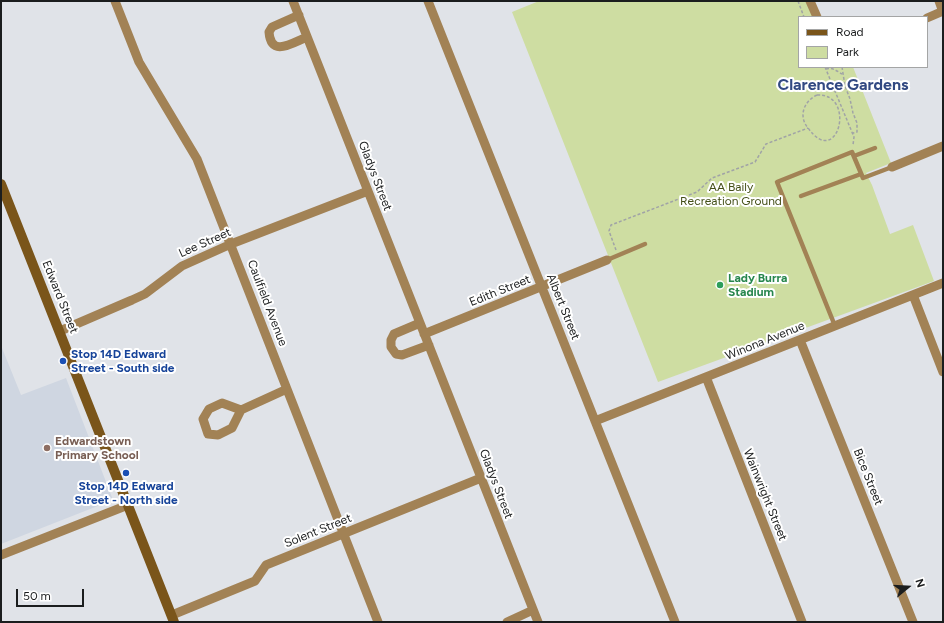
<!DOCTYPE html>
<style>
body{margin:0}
#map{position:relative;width:944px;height:623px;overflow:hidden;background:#e0e3e8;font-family:Figtree,sans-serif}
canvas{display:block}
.frame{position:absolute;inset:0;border:2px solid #1b1d1e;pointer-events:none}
.legend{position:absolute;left:798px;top:16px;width:130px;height:52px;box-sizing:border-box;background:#fff;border:1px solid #a4a5a5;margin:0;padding:5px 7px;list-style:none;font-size:12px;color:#1b1d1e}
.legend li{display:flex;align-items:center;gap:8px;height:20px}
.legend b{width:20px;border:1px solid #a4a5a5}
.north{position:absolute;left:888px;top:567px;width:40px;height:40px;-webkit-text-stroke:3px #fff;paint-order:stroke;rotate:72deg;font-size:11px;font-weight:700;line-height:16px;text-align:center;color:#1b1d1e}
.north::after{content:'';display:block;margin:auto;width:14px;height:18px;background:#1b1d1e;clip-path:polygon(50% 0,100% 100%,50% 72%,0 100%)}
.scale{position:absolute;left:16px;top:589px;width:68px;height:18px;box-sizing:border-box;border:2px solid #1b1d1e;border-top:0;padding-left:5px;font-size:12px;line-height:14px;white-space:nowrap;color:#1b1d1e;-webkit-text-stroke:3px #fff;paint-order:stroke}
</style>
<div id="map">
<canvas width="944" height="623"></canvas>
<div class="frame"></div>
<ul class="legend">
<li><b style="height:5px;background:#7a551a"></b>Road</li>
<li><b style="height:11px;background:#cedda2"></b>Park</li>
</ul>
<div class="north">N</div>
<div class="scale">50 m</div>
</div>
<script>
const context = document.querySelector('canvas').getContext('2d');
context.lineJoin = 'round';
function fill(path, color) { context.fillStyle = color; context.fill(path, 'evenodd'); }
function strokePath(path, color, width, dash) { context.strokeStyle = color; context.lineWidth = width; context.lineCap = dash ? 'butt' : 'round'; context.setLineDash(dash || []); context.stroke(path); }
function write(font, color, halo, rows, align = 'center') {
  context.font = font + ' Figtree,sans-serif'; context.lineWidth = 4; context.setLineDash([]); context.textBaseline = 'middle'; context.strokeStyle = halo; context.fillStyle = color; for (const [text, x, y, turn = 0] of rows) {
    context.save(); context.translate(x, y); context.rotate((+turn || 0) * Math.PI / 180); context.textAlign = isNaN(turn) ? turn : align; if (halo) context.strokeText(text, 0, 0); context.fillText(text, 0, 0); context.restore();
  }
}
const built = new Path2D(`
 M1 348H2L21 395 66 378 113 500 1 544Z`);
const green = new Path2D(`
 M539 1H809L815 17H799V67H853L891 163 866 173 872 185 890 234 913 225 934 281 658 382 512 12Z`);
const path = new Path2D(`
 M798 1 804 17
 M825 67 854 137 853 145
 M842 67 845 86 850 99 853 113 857 123V132L853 133
 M826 69C832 67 837 71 842 74
 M817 95C857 93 838 170 808 128 798 116 804 101 817 95Z
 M616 250 609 231 611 225 697 192 712 178 755 162 766 144 808 128`);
const lane = new Path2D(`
 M854 156 875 148
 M801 196 861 174
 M607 260 645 244
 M835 326 777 182 852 152 863 178 892 167`);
const street = new Path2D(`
 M115 1 139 62 197 159 378 622
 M293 1 538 622
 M428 1 675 622
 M810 1 817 17
 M939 1 943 12
 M299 15 272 27 269 32C271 58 292 43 307 37
 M927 18 943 11
 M892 167 943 146
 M913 295 943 372
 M420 323 394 334 391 340V347L396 354 402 355 429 345
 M60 331 132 300 145 294 182 266 231 244 368 191
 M424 334 607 260
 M800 340 913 622
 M706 377 802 622
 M241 410 222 403 209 409 203 419 208 434 218 435 232 428 241 410 287 389
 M595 421 943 283
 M1 555 128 505
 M172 615 255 581 266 565 481 478
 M507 622 533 610`);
const secondary = new Path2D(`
 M1 184 174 622`);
const markers = [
 [720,285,4,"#2e9e5b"],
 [63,361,4,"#1a4fb4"],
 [47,448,4,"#8d6e63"],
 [126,473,4,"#1a4fb4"]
];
const streetNames = [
 ["Gladys Street",375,176,69],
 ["Lee Street",205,243,-24],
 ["Edith Street",500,291,-22],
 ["Edward Street",60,297,68],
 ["Caulfield Avenue",267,303,69],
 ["Albert Street",563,307,68],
 ["Winona Avenue",765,341,-22],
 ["Bice Street",868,477,68],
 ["Gladys Street",496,484,69],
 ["Wainwright Street",765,495,68],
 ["Solent Street",318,531,-22]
];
const parkNames = [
 ["AA Baily",731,187],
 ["Recreation Ground",731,201]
];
const leisureNames = [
 ["Lady Burra",728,278],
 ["Stadium",728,292]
];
const transitNames = [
 ["Stop 14D Edward",71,354],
 ["Street - South side",71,368],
 ["Stop 14D Edward",126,486,"center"],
 ["Street - North side",126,500,"center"]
];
const educationNames = [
 ["Edwardstown",55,441],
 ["Primary School",55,455]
];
const districtNames = [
 ["Clarence Gardens",843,85]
];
fill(built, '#cfd6e1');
fill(green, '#cedda2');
strokePath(path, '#a0a3a6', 1.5, [3, 2]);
strokePath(lane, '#a28255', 4.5);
strokePath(street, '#a28255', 9);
strokePath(secondary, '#7a551a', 10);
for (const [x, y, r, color] of markers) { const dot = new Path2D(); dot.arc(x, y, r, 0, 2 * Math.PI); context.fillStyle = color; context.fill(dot); strokePath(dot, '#fff', 1.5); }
write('12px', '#1b1d1e', '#fff', streetNames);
write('12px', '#444f18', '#fff', parkNames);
write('bold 12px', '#27864d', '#fff', leisureNames, 'left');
write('bold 12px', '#164399', '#fff', transitNames, 'left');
write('bold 12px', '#785e54', '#fff', educationNames, 'left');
write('bold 16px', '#324982', '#fff', districtNames);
</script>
